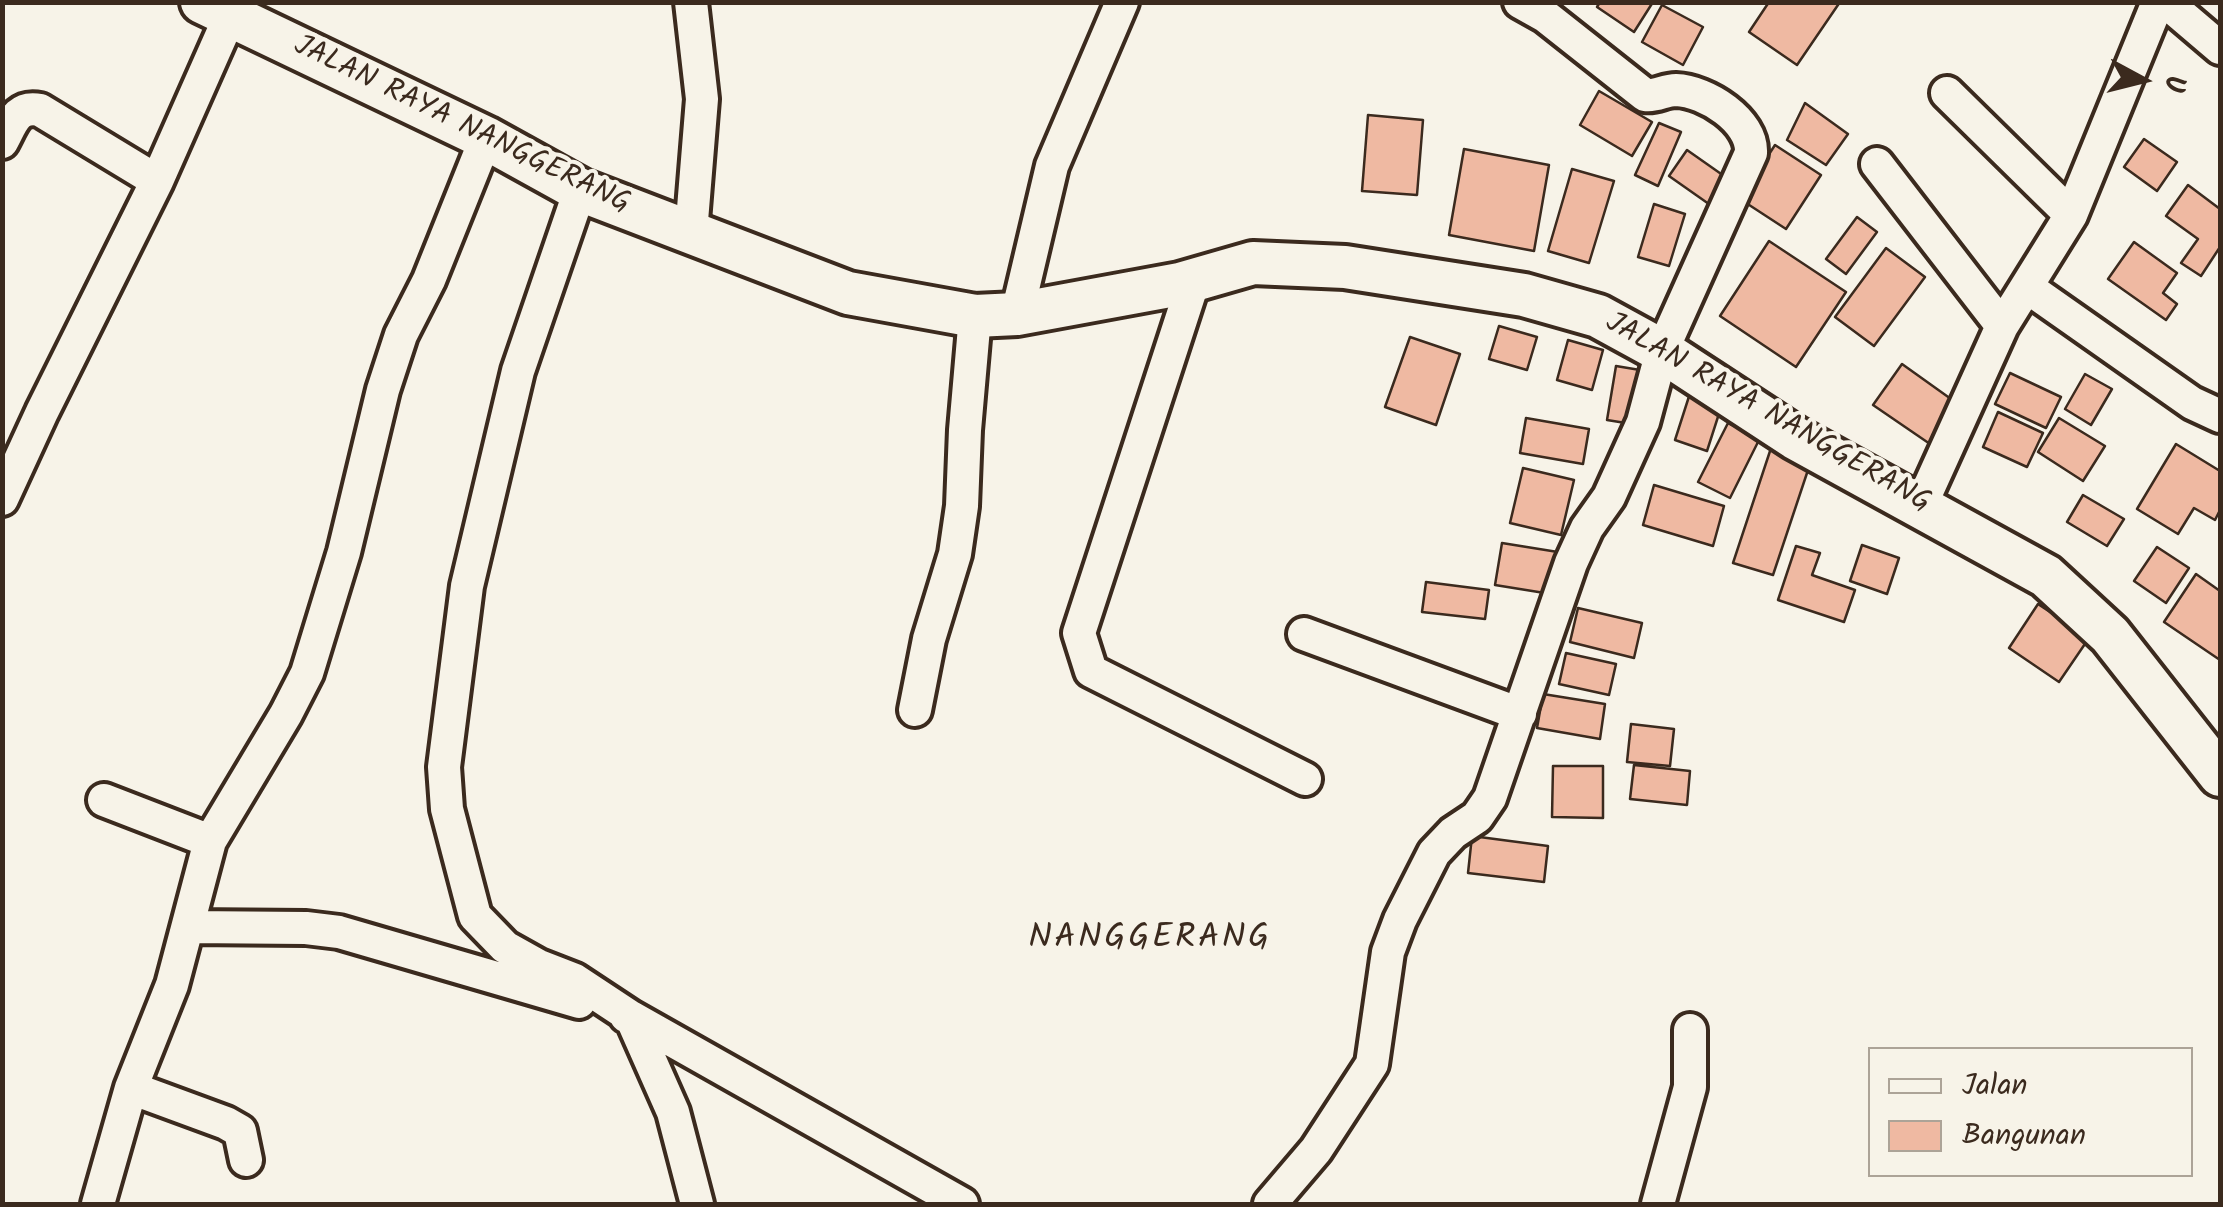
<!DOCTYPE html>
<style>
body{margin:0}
#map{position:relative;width:2223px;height:1207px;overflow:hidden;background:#f7f3e8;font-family:Kalam,sans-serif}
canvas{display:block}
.frame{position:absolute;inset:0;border:5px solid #3b2a1e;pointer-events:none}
.legend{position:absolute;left:1868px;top:1047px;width:325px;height:130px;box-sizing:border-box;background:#f7f3e8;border:2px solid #aca397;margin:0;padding:12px 18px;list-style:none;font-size:30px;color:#3b2a1e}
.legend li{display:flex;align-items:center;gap:20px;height:50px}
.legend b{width:50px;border:2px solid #aca397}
.north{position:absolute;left:2093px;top:30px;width:100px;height:100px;-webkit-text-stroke:8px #f7f3e8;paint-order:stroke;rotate:97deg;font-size:28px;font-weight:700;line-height:40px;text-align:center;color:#3b2a1e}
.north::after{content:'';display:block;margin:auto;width:35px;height:45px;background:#3b2a1e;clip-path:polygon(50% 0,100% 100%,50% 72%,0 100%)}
</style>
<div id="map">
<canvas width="2223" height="1207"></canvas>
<div class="frame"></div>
<ul class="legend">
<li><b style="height:12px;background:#f7f3e8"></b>Jalan</li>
<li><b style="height:28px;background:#efb9a2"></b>Bangunan</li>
</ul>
<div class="north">U</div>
</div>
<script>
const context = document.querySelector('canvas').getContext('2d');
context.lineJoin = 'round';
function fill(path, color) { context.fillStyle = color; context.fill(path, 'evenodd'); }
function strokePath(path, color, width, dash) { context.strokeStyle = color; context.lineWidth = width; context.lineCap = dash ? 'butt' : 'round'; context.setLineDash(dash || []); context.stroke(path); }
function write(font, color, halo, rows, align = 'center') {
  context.font = font + ' Kalam,sans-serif'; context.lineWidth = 8; context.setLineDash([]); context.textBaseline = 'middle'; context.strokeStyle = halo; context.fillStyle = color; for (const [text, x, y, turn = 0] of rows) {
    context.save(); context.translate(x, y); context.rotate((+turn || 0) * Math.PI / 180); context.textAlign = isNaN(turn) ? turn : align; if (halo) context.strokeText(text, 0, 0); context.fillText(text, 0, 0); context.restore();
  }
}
const building = new Path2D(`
 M1600 2H1653L1634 32 1597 7Z
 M1769 2H1840L1797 65 1749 32Z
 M1662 5 1703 27 1683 65 1642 42Z
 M1599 91 1652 122 1632 156 1580 125Z
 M1805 103 1848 134 1826 165 1787 140Z
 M1368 115 1423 120 1417 195 1362 191Z
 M1659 123 1681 132 1658 186 1635 175Z
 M2144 139 2177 162 2157 191 2124 167Z
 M1775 145 1821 175 1786 229 1740 199Z
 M1464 149 1549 165 1534 251 1449 235Z
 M1687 150 1734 183 1716 209 1669 176Z
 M1572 169 1614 181 1589 263 1548 251Z
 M2188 185 2220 209V247L2201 276 2181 263 2198 239 2166 216Z
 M1654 204 1685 214 1669 266 1638 257Z
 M1857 217 1877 232 1846 274 1826 259Z
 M1769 241 1846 292 1796 367 1720 316Z
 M2134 242 2177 273 2163 293 2177 304 2166 320 2108 279Z
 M1886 248 1925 277 1874 346 1835 317Z
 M1499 326 1537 337 1527 370 1489 359Z
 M1410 337 1460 354 1436 425 1385 407Z
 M1568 340 1603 350 1592 390 1557 380Z
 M1902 364 1958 404 1930 444 1873 405Z
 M1616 366 1646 371 1638 425 1607 420Z
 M2010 373 2061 397 2046 428 1995 404Z
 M2085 374 2112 389 2091 425 2065 409Z
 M1693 384 1725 395 1707 451 1675 440Z
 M1998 412 2043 433 2027 467 1983 447Z
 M1526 418 1589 429 1583 464 1520 453Z
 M2059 418 2105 446 2083 481 2038 452Z
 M1728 423 1760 438 1730 498 1698 482Z
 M1774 439 1814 452 1773 575 1733 563Z
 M2176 444 2220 471V510L2215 520 2194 508 2178 534 2137 509Z
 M1523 468 1574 480 1561 535 1510 523Z
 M1654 485 1724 506 1713 546 1643 525Z
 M2083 495 2124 519 2107 546 2067 522Z
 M1502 543 1564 553 1557 595 1495 585Z
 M1862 545 1899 558 1887 594 1850 581Z
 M1796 546 1820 553 1812 575 1855 590 1844 622 1778 600Z
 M2157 547 2189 568 2166 603 2134 581Z
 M2196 574 2220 591V660L2164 622Z
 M1426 582 1489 590 1485 619 1422 612Z
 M2038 604 2089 638 2059 682 2009 648Z
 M1578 608 1642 623 1634 658 1570 642Z
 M1566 653 1616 664 1609 695 1559 684Z
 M1543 694 1605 704 1600 739 1537 728Z
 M1631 724 1674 729 1670 766 1627 762Z
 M1634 765 1690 771 1687 805 1630 799Z
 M1553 766H1603V818L1552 817Z
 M1472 836 1548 846 1544 882 1468 873Z`);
const minor = new Path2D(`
 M2166 2 2220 48
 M1947 93 2071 215
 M2 142C12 124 16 105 40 110L157 181
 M1877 164 2002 326
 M580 190 518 371 467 586 444 767 447 809 475 916 505 947 539 966 575 980 631 1017 962 1204
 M691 233 702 99 691 2
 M1194 280 1079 633 1091 671 1305 779
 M2027 287 2192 403 2220 416
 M1017 314 1052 166 1122 2
 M2 499 42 412 157 181 230 16
 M1921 505 2002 326 2071 215 2158 2
 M1304 634 1520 714
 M915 710 929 639 955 554 962 506 965 430 975 316
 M104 800 210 841
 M188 927 306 928 339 932 579 1002
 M626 1016 631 1017 673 1112 697 1204
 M131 1088 226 1123 240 1131 246 1160
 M98 1204 131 1088 172 985 210 841 286 714 307 673 344 552 383 390 401 335 429 280 486 138
 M1270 1204 1316 1150 1372 1064 1388 952 1400 920 1434 853 1453 833 1477 817 1490 798 1571 563 1587 528 1609 497 1643 422 1662 351 1751 153C1753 121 1706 91 1676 90 1664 90 1656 97 1645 95L1545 16 1520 2
 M1658 1204 1690 1087V1030`);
const tertiary = new Path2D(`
 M202 2 486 138 580 190 848 293 975 316 1017 314 1180 284 1253 263 1345 267 1524 295 1598 316 1662 351 1795 438 2046 576 2110 635 2220 775`);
const streetNames = [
 ["JALAN RAYA NANGGERANG",461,127,26],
 ["JALAN RAYA NANGGERANG",1767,415,30]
];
const quarterNames = [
 ["NANGGERANG",1150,941]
];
fill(building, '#efb9a2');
strokePath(building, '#3b2a1e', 2.5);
strokePath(minor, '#3b2a1e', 40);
strokePath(tertiary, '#3b2a1e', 50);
strokePath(minor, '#f7f3e8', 32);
strokePath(tertiary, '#f7f3e8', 42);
write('30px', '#3b2a1e', '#f7f3e8', streetNames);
context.letterSpacing = '2.5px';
write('35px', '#3b2a1e', '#f7f3e8', quarterNames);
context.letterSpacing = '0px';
</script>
